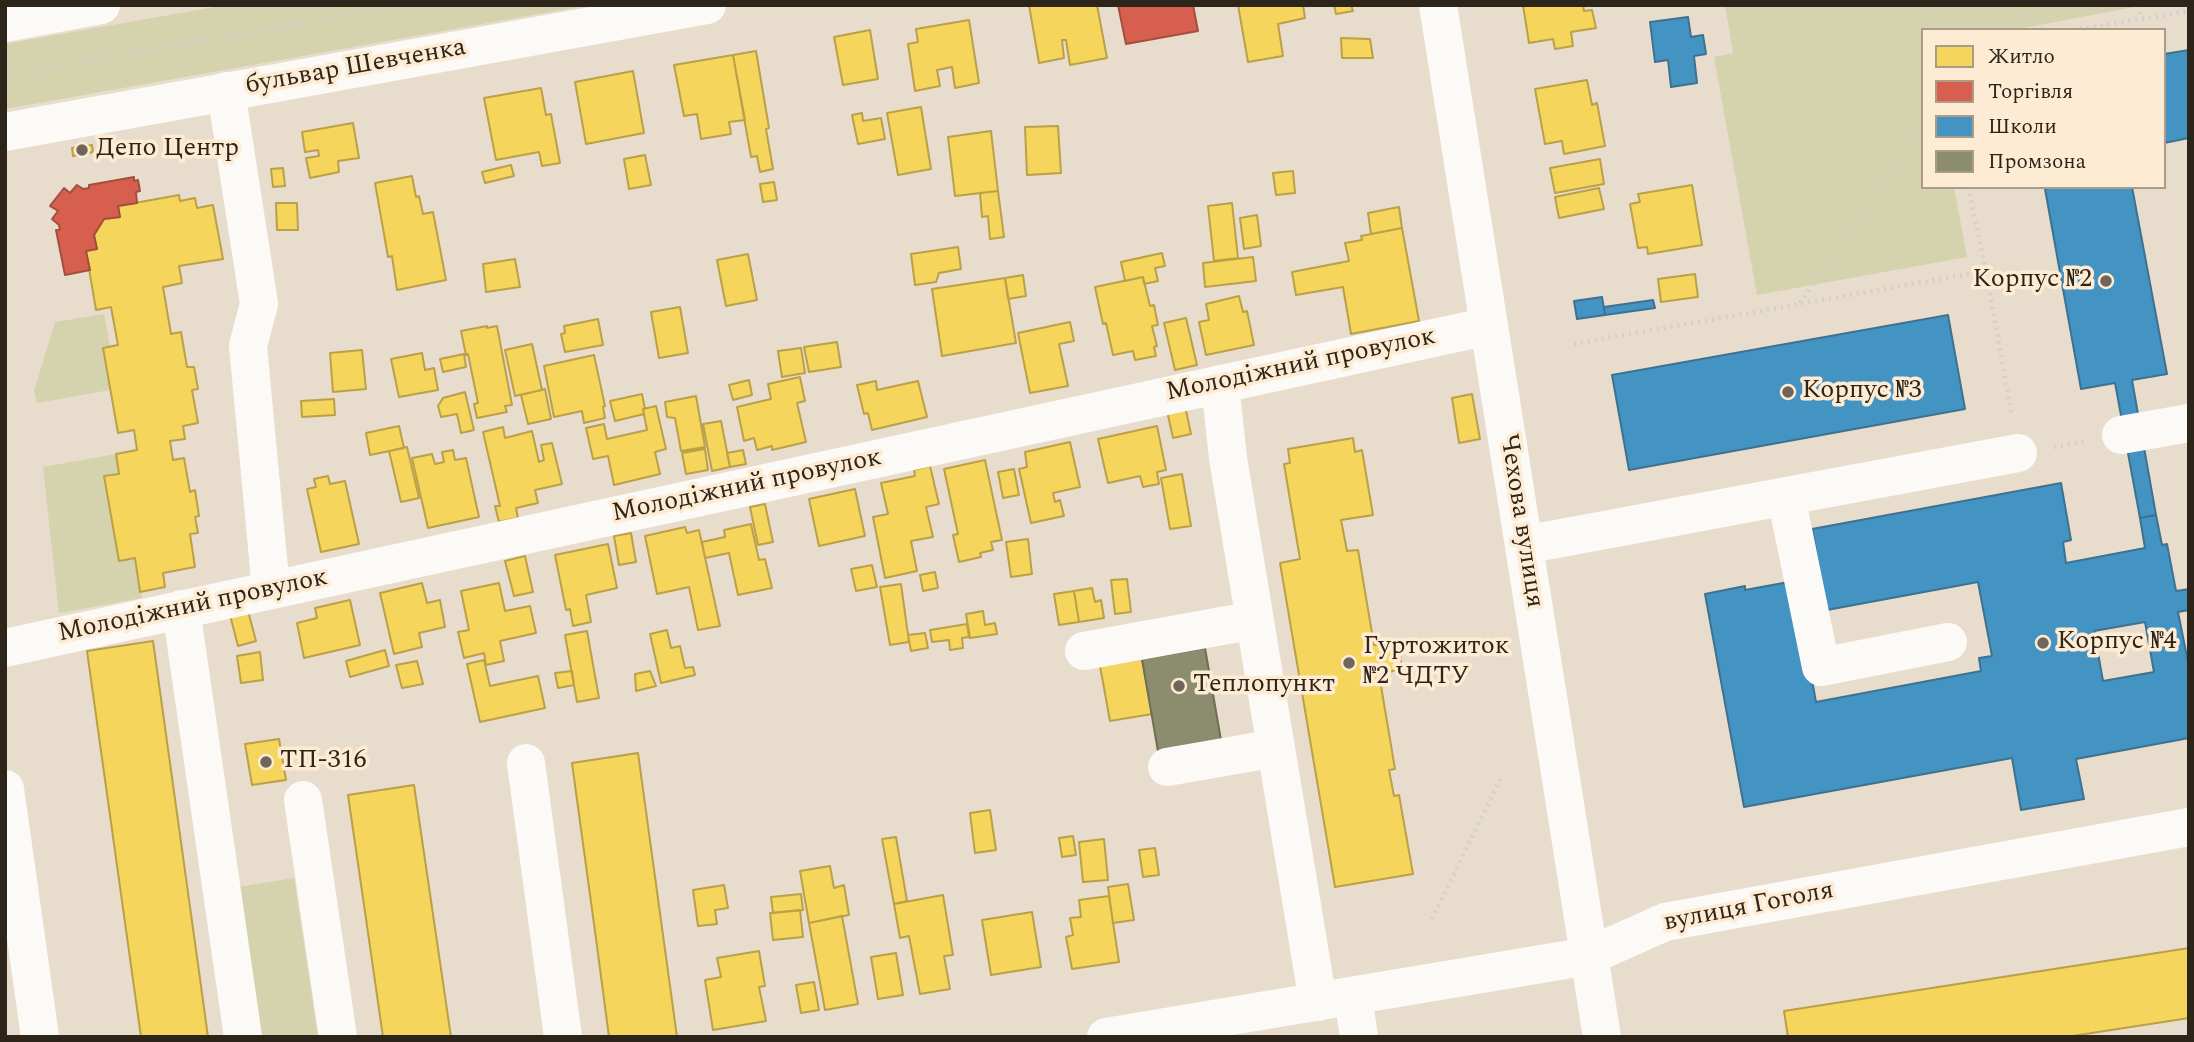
<!DOCTYPE html>
<meta charset="utf-8">
<style>
body{margin:0}
#map{position:relative;width:2194px;height:1042px;overflow:hidden;background:#e8dccc;font-family:Spectral,serif}
canvas{display:block}
.frame{position:absolute;inset:0;border:7px solid #2e251a;pointer-events:none}
.legend{position:absolute;left:1921px;top:28px;width:245px;height:161px;box-sizing:border-box;background:#feebd3;border:2px solid #ab9c89;margin:0;padding:9px 12px;list-style:none;font-size:21px;color:#2e251a}
.legend li{display:flex;align-items:center;gap:14px;height:35px}
.legend b{width:35px;border:2px solid #ab9c89}
</style>
<div id="map">
<canvas width="2194" height="1042"></canvas>
<div class="frame"></div>
<ul class="legend">
<li><b style="height:19px;background:#f6d55c"></b>Житло</li>
<li><b style="height:19px;background:#d6604d"></b>Торгівля</li>
<li><b style="height:19px;background:#4393c3"></b>Школи</li>
<li><b style="height:19px;background:#8c8c6e"></b>Промзона</li>
</ul>
</div>
<script>
const context = document.querySelector('canvas').getContext('2d');
context.lineJoin = 'round';
function fill(path, color) { context.fillStyle = color; context.fill(path, 'evenodd'); }
function strokePath(path, color, width, dash) { context.strokeStyle = color; context.lineWidth = width; context.lineCap = dash ? 'butt' : 'round'; context.setLineDash(dash || []); context.stroke(path); }
function write(font, color, halo, rows, align = 'center') {
  context.font = font + ' Spectral,serif'; context.lineWidth = 7; context.setLineDash([]); context.textBaseline = 'middle'; context.strokeStyle = halo; context.fillStyle = color; for (const [text, x, y, turn = 0] of rows) {
    context.save(); context.translate(x, y); context.rotate((+turn || 0) * Math.PI / 180); context.textAlign = isNaN(turn) ? turn : align; if (halo) context.strokeText(text, 0, 0); context.fillText(text, 0, 0); context.restore();
  }
}
const green = new Path2D(`
 M226 5H589L5 109V44Z
 M1725 5H2145L2013 30H1923V187H1954L1967 257 1757 295 1714 57 1733 53Z
 M104 314 110 346 103 348 110 390 37 403 34 391 55 322Z
 M116 454 119 474 104 477 119 560 135 558 142 598 59 613 43 467Z
 M294 878 318 1037H255L233 888Z`);
const homes = new Path2D(`
 M1029 5H1097L1107 58 1070 65 1066 40H1062L1064 58 1039 63Z
 M1238 5H1303L1305 18 1278 24 1283 56 1248 62Z
 M1334 5H1351L1353 11 1336 14Z
 M1523 5H1583L1584 11 1592 10 1596 28 1571 32 1573 46 1555 49 1553 39 1529 43Z
 M969 20 979 83 955 88 952 67 937 70 940 86 915 91 908 44 918 42 916 29Z
 M870 30 878 79 843 85 834 37Z
 M1341 38 1370 39 1373 58H1342Z
 M756 51 769 128 766 129 773 169 760 172 757 156 751 157 733 55Z
 M733 55 745 120 729 122 731 134 701 139 697 114 684 116 674 65Z
 M633 71 644 133 586 144 575 82Z
 M1587 80 1592 105 1597 103 1605 146 1564 154 1562 141 1545 144 1535 89Z
 M541 88 546 115 551 114 560 163 542 166 539 152 496 160 484 98Z
 M921 107 931 169 898 175 887 113Z
 M862 113 863 121 881 118 885 139 858 144 852 115Z
 M353 123 359 158 338 161 339 172 310 178 306 158 319 156 318 150 305 152 302 132Z
 M1058 126 1061 173 1027 175 1025 127Z
 M991 131 998 191 955 196 948 137Z
 M92 145 93 152 73 156 72 148Z
 M645 155 651 185 629 189 624 159Z
 M1600 159 1604 184 1555 193 1550 168Z
 M511 165 514 176 485 183 482 172Z
 M283 168 285 186 273 187 271 169Z
 M1293 171 1295 193 1276 195 1273 173Z
 M412 176 416 197 419 196 423 214 433 212 446 280 397 290 392 256 388 257 375 183Z
 M774 182 777 200 763 202 760 184Z
 M1692 185 1702 245 1648 254 1647 247 1638 248 1630 204 1640 202 1638 194Z
 M1599 188 1604 209 1559 218 1555 197Z
 M998 191 1004 237 990 239 988 216 982 217 980 193Z
 M179 195 180 201 195 198 197 208 213 205 223 259 179 266 182 283 163 287 171 334 181 332 187 367H194L198 389 192 390 198 423 183 426 185 439 170 441 173 460 184 458 190 492 195 490 199 516 195 517 198 533 190 534 195 567 163 573 165 587 140 592 135 558 119 561 104 476 119 474 116 454 137 450 134 430 118 433 103 348 118 345 111 307 96 310 86 251 97 249 94 235 104 219 120 217 118 206Z
 M276 203H297L298 230H277Z
 M1232 203 1238 258 1214 261 1208 206Z
 M1399 207 1402 228 1371 234 1368 213Z
 M1257 215 1261 246 1244 249 1240 218Z
 M1402 228 1419 321 1351 334 1343 287 1296 295 1292 272 1349 261 1345 243 1362 240 1361 236Z
 M958 247 961 269 939 273 936 282 915 285 911 254Z
 M1162 253 1165 266 1155 268 1158 281 1144 284 1143 277 1125 281 1121 262Z
 M748 254 757 300 726 306 717 260Z
 M1253 257 1256 281 1205 287 1203 263Z
 M515 259 520 287 486 292 483 264Z
 M1695 274 1698 297 1661 302 1658 279Z
 M1023 275 1026 296 1008 299 1005 278Z
 M1143 277 1150 306 1154 305 1158 325 1152 326 1157 346 1154 347 1156 356 1135 360 1133 351 1113 355 1106 323 1103 324 1095 287Z
 M1005 278 1016 343 942 356 932 289Z
 M1239 296 1243 312 1247 311 1254 345 1206 355 1199 322 1209 320 1206 304Z
 M680 307 688 353 659 358 651 312Z
 M1186 318 1197 365 1175 370 1164 323Z
 M598 319 603 345 565 352 561 334 565 333 564 326Z
 M1070 322 1074 341 1059 344 1068 386 1030 393 1018 333Z
 M487 326V328L497 326 512 405 505 406 507 412 477 418 474 404 478 403 468 354 466 355 461 331Z
 M837 342 841 367 809 372 804 347Z
 M532 344 542 390 515 396 505 350Z
 M801 348 805 373 782 377 778 351Z
 M362 350 366 389 333 392 330 353Z
 M422 353 425 370 434 368 438 390 399 397 391 359Z
 M464 354 466 367 443 372 440 359Z
 M594 355 605 406 603 407 605 418 584 423 582 411 554 417 544 366Z
 M800 377 805 401 797 403 806 442 772 450V446L757 450 754 438 744 441 737 407 771 399 768 384Z
 M749 380 752 395 733 400 729 385Z
 M876 381 877 390 918 381 927 417 872 430 868 413 864 414 857 385Z
 M545 389 551 419 528 424 521 395Z
 M465 392 474 430 461 433 457 414 441 417 438 406 443 398Z
 M642 394 645 409H643L644 414 615 421 610 401Z
 M1472 394 1480 439 1459 443 1452 398Z
 M696 396 705 447 681 451 675 418 667 417 665 402Z
 M334 399 335 415 302 417 301 401Z
 M656 406 666 449 655 452 660 474 614 485 608 456 593 459 586 428 604 424 607 439 647 430 643 409Z
 M1185 406 1191 434 1173 438 1167 411Z
 M721 421 730 467 712 471 703 424Z
 M399 426 404 448 370 455 366 433Z
 M1157 426 1166 470 1157 472 1159 484 1143 487 1140 476 1108 483 1098 439Z
 M503 427 505 438 532 431 539 462 544 460 541 445 552 443 562 484 535 490 538 503 516 508 518 518 499 522 495 506H500L483 432Z
 M1353 438 1355 452 1362 450 1373 515 1341 520 1347 551 1358 550 1374 645 1398 642 1402 669 1379 674 1395 769 1389 770 1394 796 1399 795 1413 874 1335 887 1280 563 1300 559 1284 464 1290 463 1288 449Z
 M1070 442 1080 487 1053 493 1055 502 1060 500 1064 516 1031 523 1019 469 1027 467 1025 452Z
 M407 447 419 498 401 502 389 451Z
 M705 449 708 470 686 474 682 453Z
 M453 450 455 460 466 458 479 517 428 528 412 458 432 454 435 464 444 462 442 452Z
 M743 450 746 464 730 467 727 453Z
 M985 460 1002 540 991 542 993 550 980 553 981 557 959 562 953 535 958 534 944 469Z
 M930 466 939 504 926 507 933 537 911 541 917 571 885 578 873 517 888 514 881 483 915 476 914 470Z
 M1014 469 1019 495 1003 498 998 472Z
 M1182 474 1191 526 1170 529 1161 478Z
 M328 476 330 484 345 481 359 544 321 552 307 489 316 487 314 479Z
 M855 489 865 536 819 546 809 499Z
 M765 504 773 542 758 545 750 507Z
 M751 524 759 560 765 559 772 588 738 595 729 553 705 558 702 542 725 537 724 530Z
 M685 527 687 533 699 530 720 626 698 630 689 587 657 594 645 536Z
 M631 533 636 562 619 565 614 536Z
 M1028 539 1032 574 1011 577 1006 542Z
 M608 544 617 588 586 595 591 622 573 626 570 609 566 610 555 555Z
 M525 556 533 592 514 596 505 561Z
 M872 565 877 587 856 591 851 569Z
 M935 572 938 588 923 591 920 575Z
 M1127 579 1131 612 1115 614 1111 580Z
 M422 583 427 603 440 600 445 627 419 633 422 647 394 654 380 593Z
 M499 583 505 611 530 606 536 633 500 641 504 661 486 665 484 653 464 658 458 632 469 630 461 591Z
 M901 584 909 642 890 645 880 587Z
 M1092 588 1095 602 1101 600 1104 618 1079 622 1074 591Z
 M1074 591 1079 622 1059 625 1054 594Z
 M350 600 360 645 304 658 297 623 317 618 315 608Z
 M248 611 256 641 238 646 230 615Z
 M983 611 985 625 995 623 997 634 970 638 966 614Z
 M967 624 969 637 962 638 963 648 950 650 949 640 932 642 930 630Z
 M667 630 671 648 680 646 685 668 693 667 695 675 661 683 650 634Z
 M587 631 599 698 577 702 565 635Z
 M925 633 928 648 911 651 908 635Z
 M153 641 201 986 208 1037H141L87 651Z
 M385 650 389 666 350 677 346 661Z
 M260 652 263 680 241 683 237 656Z
 M1142 659 1152 714 1110 721 1100 666Z
 M484 660 490 686 538 676 545 708 480 722 467 664Z
 M417 661 423 684 402 688 396 665Z
 M572 671 574 685 558 688 555 673Z
 M650 671 656 686 636 691 635 674Z
 M279 739 286 780 252 785 245 744Z
 M638 753 677 1037H609L597 946 572 763Z
 M414 785 451 1037H383L364 905 348 795Z
 M990 810 996 850 975 853 970 813Z
 M1073 836 1076 855 1062 857 1059 838Z
 M896 837 907 901 894 904 882 839Z
 M1104 839 1108 880 1083 882 1079 842Z
 M1155 848 1159 875 1143 877 1139 850Z
 M830 866 834 888 844 885 849 915 809 923 800 871Z
 M1128 884 1134 920 1113 923 1108 887Z
 M724 885 728 908 715 910 717 924 698 926 693 890Z
 M801 894 803 910 773 913 771 897Z
 M943 895 953 955 944 956 950 989 920 994 909 936 900 938 894 904Z
 M1109 896 1119 962 1072 969 1066 937 1073 935 1070 918 1081 917 1079 900Z
 M800 910 803 937 773 940 770 913Z
 M1032 912 1041 967 991 975 982 920Z
 M842 916 858 1004 825 1010 809 923Z
 M2189 948V1018L2066 1037H1788L1784 1011Z
 M759 951 765 986 759 987 766 1021 713 1030 705 980 721 977 717 958Z
 M896 953 903 995 878 999 871 957Z
 M814 982 819 1010 801 1013 796 985Z`);
const shops = new Path2D(`
 M1118 5H1193L1198 31 1126 44Z
 M134 177V181L138 180 140 191 136 192 137 203 118 206 120 217 104 219 94 235 97 249 86 251 90 270 65 275 56 230H60L59 225 52 219 58 211 50 206 64 188 70 193 77 185 83 189 89 188V185Z`);
const schools = new Path2D(`
 M1688 17 1691 37 1703 35 1706 54 1694 56 1697 83 1671 87 1668 60 1655 62 1650 22Z
 M2189 50V138L2164 143V54Z
 M2052 187H2132L2167 374 2132 380 2156 515 2140 518 2115 383 2081 389 2045 189Z
 M1602 297 1605 315 1577 319 1574 301Z
 M1653 300 1655 308 1605 315 1604 307Z
 M1948 315 1965 409 1629 470 1612 375Z
 M2061 483 2071 540 2063 542 2066 563 2145 548 2140 518 2156 515 2162 545 2167 544 2176 591 2189 589V610L2178 612 2189 667V738L2076 759 2084 799 2021 810 2012 758 1744 807 1705 594 1745 586V590L1794 581 1816 702 1981 671 1979 658 1992 656 1978 582 1827 610 1812 529ZM2145 622 2154 672 2103 681 2094 631Z`);
const industry = new Path2D(`
 M1205 648 1222 746 1159 757 1142 659Z`);
const path = new Path2D(`
 M1932 5 1937 30
 M2005 5 2043 30
 M2139 5 2141 19
 M2073 30 2189 11
 M5 76 404 5
 M1968 187 1986 271
 M1800 303 1923 126
 M1574 344 1986 271 2012 417
 M2054 447 2086 441
 M1400 656 1480 642
 M1432 919 1502 776`);
const minor = new Path2D(`
 M1438 5 1602 1037
 M226 91 259 304 248 346 271 590
 M1220 384 1228 458 1318 1002
 M2121 435 2189 423
 M1786 496 1821 667 1948 642
 M1524 545 2018 453
 M181 609 243 1037
 M5 648 1489 326
 M1084 651 1255 620
 M526 763 563 1037
 M1167 767 1276 748
 M5 789 40 1037
 M303 800 338 1037
 M1353 996 1359 1037
 M1106 1037 1589 956 1665 922 2189 827`);
const major = new Path2D(`
 M5 23 101 5
 M5 132 707 5`);
const markers = [
 [82,150,7,"#6f6558"],
 [2106,281,7,"#6f6558"],
 [1788,392,7,"#6f6558"],
 [2043,643,7,"#6f6558"],
 [1349,663,7,"#6f6558"],
 [1179,686,7,"#6f6558"],
 [266,762,7,"#6f6558"]
];
const streetNames = [
 ["бульвар Шевченка",356,68,-10],
 ["Молодіжний провулок",1301,366,-12],
 ["Молодіжний провулок",747,487,-12],
 ["Чехова вулиця",1520,521,81],
 ["Молодіжний провулок",193,607,-12],
 ["вулиця Гоголя",1749,908,-11]
];
const poiNames = [
 ["Депо Центр",96,150],
 ["Корпус №2",2092,281,"right"],
 ["Корпус №3",1802,392],
 ["Корпус №4",2057,643],
 ["Гуртожиток",1363,648],
 ["№2 ЧДТУ",1363,678],
 ["Теплопункт",1193,686],
 ["ТП-316",280,762]
];
fill(green, '#d5d2ae');
fill(homes, '#f6d55c');
strokePath(homes, '#baa048', 2);
fill(shops, '#d6604d');
strokePath(shops, '#a44e3e', 2);
fill(schools, '#4393c3');
strokePath(schools, '#3d7290', 2);
fill(industry, '#8c8c6e');
strokePath(industry, '#706d55', 2);
strokePath(path, '#d3cfca', 4.5, [2, 5]);
strokePath(minor, '#fcfaf7', 38);
strokePath(major, '#fcfaf7', 38);
for (const [x, y, r, color] of markers) { const dot = new Path2D(); dot.arc(x, y, r, 0, 2 * Math.PI); context.fillStyle = color; context.fill(dot); strokePath(dot, '#feebd3', 2.5); }
write('26px', '#2e251a', '#feebd3', streetNames);
write('26px', '#2e251a', '#feebd3', poiNames, 'left');
</script>
